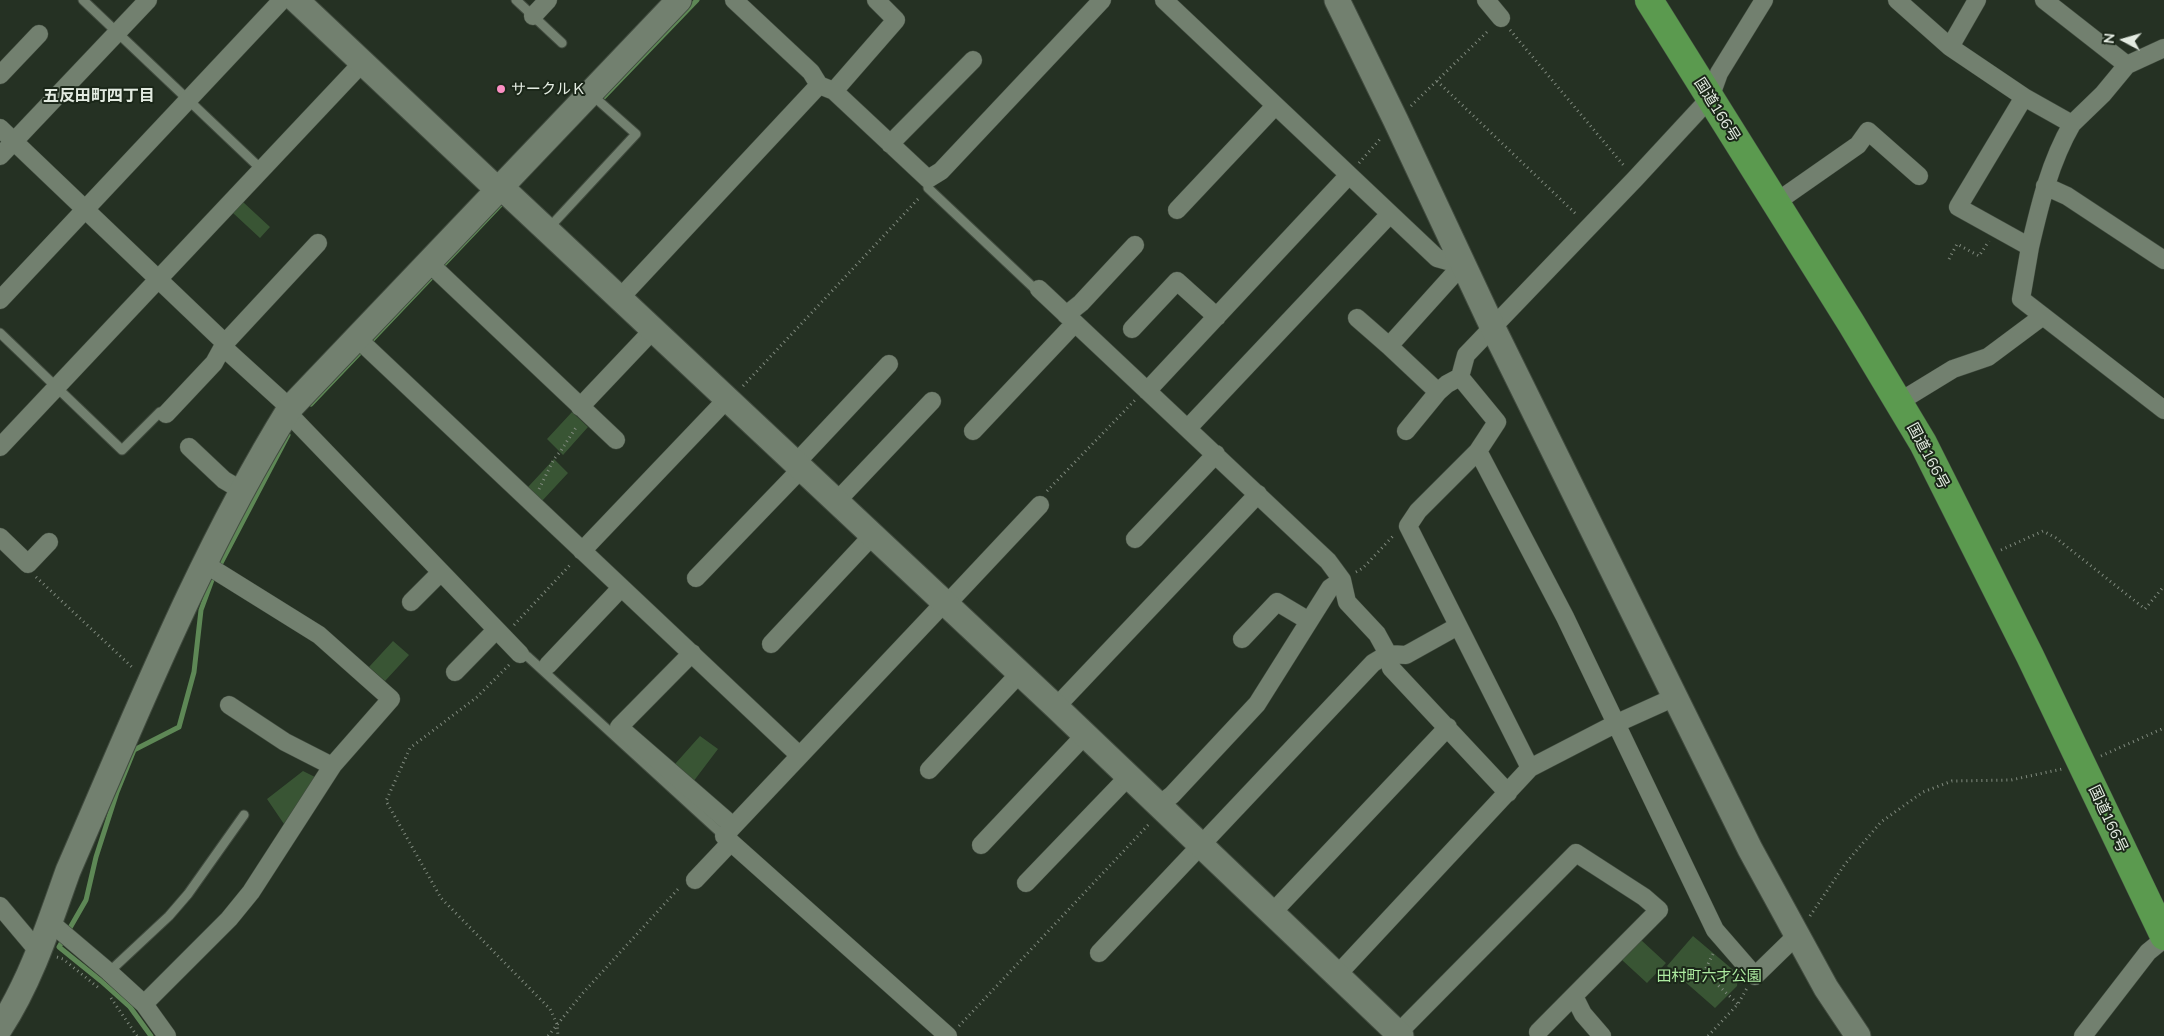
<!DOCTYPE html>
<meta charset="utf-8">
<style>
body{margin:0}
#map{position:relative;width:2164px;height:1036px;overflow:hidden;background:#253123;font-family:Mulish,sans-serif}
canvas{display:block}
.north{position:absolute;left:2099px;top:15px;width:50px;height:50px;-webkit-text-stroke:4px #1b2719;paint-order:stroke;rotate:276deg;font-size:14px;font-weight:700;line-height:20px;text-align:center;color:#e3ebe1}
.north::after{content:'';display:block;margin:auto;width:18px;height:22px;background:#e3ebe1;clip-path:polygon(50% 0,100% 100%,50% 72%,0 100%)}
</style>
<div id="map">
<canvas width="2164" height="1036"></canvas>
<div class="north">N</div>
</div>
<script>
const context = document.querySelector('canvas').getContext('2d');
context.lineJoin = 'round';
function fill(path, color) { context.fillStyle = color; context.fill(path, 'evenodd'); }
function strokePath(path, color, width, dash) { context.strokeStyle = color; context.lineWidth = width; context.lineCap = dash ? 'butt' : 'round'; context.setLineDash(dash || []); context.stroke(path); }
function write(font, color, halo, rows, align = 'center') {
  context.font = font + ' Mulish,"Noto Sans JP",sans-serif'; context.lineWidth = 4; context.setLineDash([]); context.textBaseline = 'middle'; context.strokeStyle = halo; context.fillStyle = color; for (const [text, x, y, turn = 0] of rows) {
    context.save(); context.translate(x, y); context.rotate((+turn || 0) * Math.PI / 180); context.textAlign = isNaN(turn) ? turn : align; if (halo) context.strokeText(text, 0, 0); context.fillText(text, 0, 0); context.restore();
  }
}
const green = new Path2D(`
 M243 202 270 227 260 238 233 213Z
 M572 412 588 427 563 455 547 439Z
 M554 459 568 473 542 501 528 487Z
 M393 641 409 655 385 681 369 667Z
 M700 736 718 749 693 782 675 764Z
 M303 771 315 777 284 824 267 799Z
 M1693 936 1738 974 1737 986 1715 1008 1667 966Z
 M1640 939 1666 963 1647 983 1622 960Z`);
const stream = new Path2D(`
 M599 102 697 0
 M311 404 505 200
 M151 1036 130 1007 101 981 59 947 86 900 96 857 117 792 134 750 179 727 194 672 201 610 212 580 288 435`);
const path = new Path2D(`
 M1510 30 1625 167
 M1437 81 1577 215
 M1411 106 1489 30
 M1359 163 1381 138
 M1949 259 1957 244 1979 256 1989 241
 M743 386 920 197
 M539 489 554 459 560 452 577 426
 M1047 491 1135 400
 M2001 550 2043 531 2056 538 2145 609 2164 586
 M1356 572 1363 568 1394 535
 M36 577 134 669
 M514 625 571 564
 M509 665 477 697 410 748 386 801 441 898 550 1009 557 1024 558 1036
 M2101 756 2164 728
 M1810 916 1845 864 1881 822 1923 792 1952 781 2011 780 2062 769
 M1713 954 1704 972 1738 1004
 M57 957 63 959 100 989
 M111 998 137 1036
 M959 1026 1150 823
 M548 1036 582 994 680 887
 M1708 1036 1738 1004 1747 988`);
const lane = new Path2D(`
 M83 0 261 169
 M516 0 562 43
 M928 179V188L1036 290 1039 289
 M547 230 636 134 592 95
 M0 333 122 450 160 412 166 414
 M520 654 527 656 724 836
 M109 972 169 916 188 894 244 815`);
const street = new Path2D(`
 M734 0 811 72 819 85 834 91 928 179 941 171 1102 0
 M1164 0 1437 258 1462 265 1389 346 1438 392 1447 384 1460 377
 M1486 0 1501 18
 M1897 0 1950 47 1977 0
 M2044 0 2127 65 2103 94 2072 124
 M533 16 548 0
 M1950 47 2024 97 2072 124C2050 162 2040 204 2030 247L1958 207 2024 97
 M2127 65 2164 48
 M0 75 39 34
 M834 91 896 20 876 0
 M0 128 225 343
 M890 144 973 60
 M0 156 148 0
 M2045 186 2067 196 2164 260
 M1775 203 1858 145 1868 131 1919 176
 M1177 210 1275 106
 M2030 247 2021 299 2164 410
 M429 263 616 440
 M1039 289 1328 561 1342 580 1347 602 1377 634 1388 654 1406 655 1458 626
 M620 298 819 85
 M0 300 282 0
 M1066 315 1081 303 1135 245
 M1357 318 1389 346
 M1132 329 1177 281 1217 317
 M357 338 799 755
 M223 347 290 408
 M1147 391 1348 176
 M1899 402 1953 369 1988 357 2043 316
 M580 407 653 330
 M287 412 520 654
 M166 414 214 363 225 343 318 243
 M1188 428 1390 214
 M973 431 1075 323
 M1406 431 1438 392
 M0 447 363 62
 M189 447 224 480 241 490
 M1478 451 1565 617 1715 930 1755 976 1796 936
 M795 464 889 364
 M836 502 932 401
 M0 537 28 564 49 542
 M1135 539 1216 454
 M582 551 727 399
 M696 578 801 469
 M411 602 441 572
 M944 603 724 836 948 1036
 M946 605 1040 505
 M1242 639 1277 602 1309 621
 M771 644 872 536
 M692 653 619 727 733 826
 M548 665 621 588
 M455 672 496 630
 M229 705 285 742 332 766
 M1056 707 1258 494
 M1530 768 1408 526 1418 511 1478 451 1497 422 1460 377 1466 355 1635 179 1710 98 1719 73 1764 0
 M929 770 1019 674
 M1159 805 1172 795 1257 704 1330 588 1342 580
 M981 845 1085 735
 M695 880 731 842
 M1026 883 1128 777
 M0 906 38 951
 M1272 913 1448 727
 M50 922 109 972 144 1004 167 1036
 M1099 953 1373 663 1388 654 1391 668 1508 793
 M1338 974 1530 768 1615 724 1675 697
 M1574 996 1583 1014 1602 1036
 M144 1004 229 919 251 892 333 765 391 699 319 635 205 564
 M1398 1033 1576 853 1644 897 1659 910 1538 1032
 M2083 1036 2148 952 2164 939`);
const secondary = new Path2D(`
 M296 0 498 190
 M1337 0 1396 121 1493 328 1750 849 1826 988 1858 1036
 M501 187 1056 707 1401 1036
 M0 1028C31 981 49 924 68 871 136 715 200 553 290 408L679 0`);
const highway = new Path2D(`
 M1649 0 1851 323 1923 443 2030 656 2164 936`);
const markers = [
 [501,89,5,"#fb8fc3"]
];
const poiNames = [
 ["サークルＫ",511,89]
];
const streetNames = [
 ["国道166号",1717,110,58],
 ["国道166号",1928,456,62],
 ["国道166号",2108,819,65]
];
const parkNames = [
 ["田村町六才公園",1709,976]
];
const neighbourhoodNames = [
 ["五反田町四丁目",99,96]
];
fill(green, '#395534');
strokePath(stream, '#5e8856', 5);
strokePath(lane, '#414b3f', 11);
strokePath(street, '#414b3f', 19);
strokePath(secondary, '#414b3f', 27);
strokePath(highway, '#414b3f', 29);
strokePath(path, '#818b7f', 3, [1, 4]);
strokePath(lane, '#72806f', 9);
strokePath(street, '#72806f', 18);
strokePath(secondary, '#72806f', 25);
strokePath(highway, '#5b9a4f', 28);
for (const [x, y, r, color] of markers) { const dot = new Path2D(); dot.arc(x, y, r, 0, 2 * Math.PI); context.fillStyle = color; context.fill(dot); strokePath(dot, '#1b2719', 2); }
write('15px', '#e3ebe1', '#1b2719', poiNames, 'left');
write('15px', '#e3ebe1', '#1b2719', streetNames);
write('15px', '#adeba1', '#1b2719', parkNames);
write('bold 16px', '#e3ebe1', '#1b2719', neighbourhoodNames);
</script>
